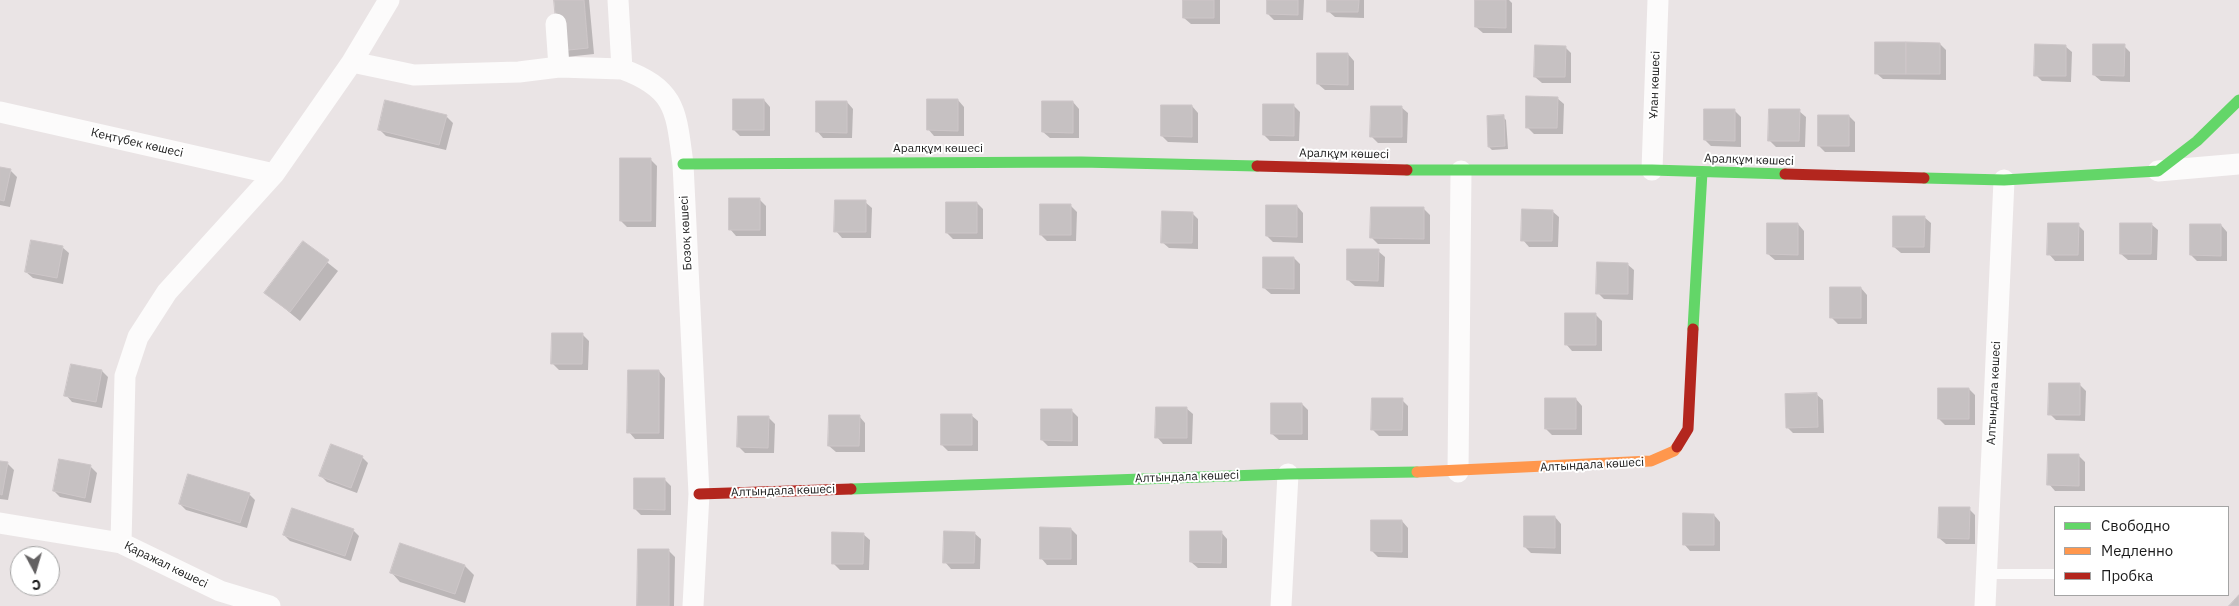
<!DOCTYPE html>
<meta charset="utf-8">
<style>
body{margin:0}
#map{position:relative;width:2239px;height:606px;overflow:hidden;background:#eae4e5;font-family:"IBM Plex Sans",sans-serif}
canvas{display:block}
.legend{position:absolute;left:2054px;top:506px;width:175px;height:90px;box-sizing:border-box;background:#fff;border:1px solid #a4a4a4;margin:0;padding:6px 9px;list-style:none;font-size:15px;color:#1b1b1b}
.legend li{display:flex;align-items:center;gap:10px;height:25px}
.legend b{width:25px;border:1px solid #a4a4a4}
.north{position:absolute;left:10px;top:546px;width:50px;height:50px;box-sizing:border-box;background:#fff;border:1px solid #a4a4a4;border-radius:50%;rotate:174deg;font-size:14px;font-weight:700;line-height:20px;text-align:center;color:#1b1b1b}
.north::after{content:'';display:block;margin:auto;width:18px;height:22px;background:#636162;clip-path:polygon(50% 0,100% 100%,50% 72%,0 100%)}
</style>
<div id="map">
<canvas width="2239" height="606"></canvas>
<ul class="legend">
<li><b style="height:6px;background:#63d668"></b>Свободно</li>
<li><b style="height:6px;background:#ff974d"></b>Медленно</li>
<li><b style="height:6px;background:#b3261e"></b>Пробка</li>
</ul>
<div class="north">С</div>
</div>
<script>
const context = document.querySelector('canvas').getContext('2d');
context.lineJoin = 'round';
function fill(path, color) { context.fillStyle = color; context.fill(path, 'evenodd'); }
function strokePath(path, color, width, dash) { context.strokeStyle = color; context.lineWidth = width; context.lineCap = dash ? 'butt' : 'round'; context.setLineDash(dash || []); context.stroke(path); }
function write(font, color, halo, rows, align = 'center') {
  context.font = font + ' "IBM Plex Sans",sans-serif'; context.lineWidth = 4; context.setLineDash([]); context.textBaseline = 'middle'; context.strokeStyle = halo; context.fillStyle = color; for (const [text, x, y, turn = 0] of rows) {
    context.save(); context.translate(x, y); context.rotate((+turn || 0) * Math.PI / 180); context.textAlign = isNaN(turn) ? turn : align; if (halo) context.strokeText(text, 0, 0); context.fillText(text, 0, 0); context.restore();
  }
}
const shadow = new Path2D(`
 M555 0H589L594 54 566 57Z
 M1184 0H1220V24H1191L1184 18Z
 M1268 0H1304L1303 20H1274L1268 14Z
 M1329 0H1364V18L1335 17 1328 11Z
 M1476 0H1509L1512 3V33H1483L1476 27Z
 M1940 44 1946 50V80L1883 79 1876 73Z
 M2065 46 2072 52 2071 82 2042 81 2036 75Z
 M2124 46 2130 52V82L2101 81 2094 75Z
 M1565 47 1571 53V83H1542L1535 77Z
 M1348 54 1354 61V90H1325L1318 84Z
 M1557 98 1564 104 1563 134H1534L1527 127Z
 M764 100 770 107V136H740L734 130Z
 M958 100 964 107V136H934L928 129Z
 M847 102 853 109 852 138H823L817 131Z
 M1073 102 1079 109V138H1050L1043 132Z
 M1293 105 1300 112 1299 141H1270L1264 135Z
 M1192 106 1198 113V143L1168 142 1162 136Z
 M1401 107 1408 113 1407 143H1378L1372 137Z
 M1734 110 1741 117V147L1711 146 1705 140Z
 M1799 111 1806 117 1805 147H1776L1769 140Z
 M446 116 453 123 446 150 386 136 379 129Z
 M1849 116 1855 122V152H1825L1819 146Z
 M1503 117 1506 120 1508 149 1492 150 1489 147Z
 M651 160 657 166 656 227H627L621 221Z
 M0 168 10 170 17 177 10 207 0 205Z
 M760 200 766 206V236H736L730 229Z
 M865 202 872 208 871 238H842L836 231Z
 M977 203 983 209V239H953L947 233Z
 M1070 205 1077 212 1076 241H1047L1041 235Z
 M1297 206 1303 213V243L1273 242 1267 236Z
 M1424 209 1430 215V244H1378L1372 238Z
 M1552 211 1559 217 1558 247H1529L1523 240Z
 M1192 213 1198 219V249L1169 248 1162 242Z
 M1924 217 1931 223 1930 253H1901L1894 247Z
 M1798 224 1804 231V260H1775L1768 254Z
 M2151 224 2158 230 2157 260H2128L2121 254Z
 M2078 225 2084 231V261H2055L2049 254Z
 M2221 225 2227 232V261H2197L2191 255Z
 M303 243 338 271 300 321 266 293Z
 M62 247 69 253 63 284 33 278 26 272Z
 M1378 251 1385 257 1384 287 1355 286 1348 280Z
 M1294 258 1300 264V294H1271L1264 288Z
 M1627 264 1634 270 1633 300 1604 299 1598 293Z
 M1861 288 1867 295V324H1838L1831 317Z
 M1596 315 1602 321V351H1572L1566 344Z
 M582 334 589 341 588 370H559L553 364Z
 M72 365 102 371 108 377 102 408 72 402 66 395Z
 M659 371 665 378 664 439H635L629 432Z
 M2079 384 2086 391 2085 421 2056 420 2050 414Z
 M1969 389 1975 395V425H1945L1939 419Z
 M1816 394 1823 400 1824 433H1793L1787 427Z
 M1576 399 1582 406V435H1552L1546 429Z
 M1402 400 1408 406V436H1379L1372 429Z
 M1302 404 1308 410V440H1279L1272 434Z
 M1186 408 1193 414 1192 444H1163L1157 437Z
 M1072 411 1078 417V446H1048L1042 440Z
 M971 415 978 421V451H948L942 445Z
 M859 416 865 423V452H836L829 446Z
 M768 417 775 424 774 453H745L739 447Z
 M2078 455 2085 462V491H2055L2049 484Z
 M362 457 368 463 357 493 327 482 320 475Z
 M0 462 7 463 14 470 8 500 0 499Z
 M90 466 97 473 91 503 60 497 54 491Z
 M665 480 671 486V515H641L635 509Z
 M249 494 255 500 247 528 186 510 180 504Z
 M1969 509 1975 515V544H1946L1939 538Z
 M1714 515 1720 522V551H1690L1684 544Z
 M1555 517 1561 524V554L1531 553 1525 547Z
 M1402 521 1408 528V558L1378 557 1372 551Z
 M1071 529 1077 535V565H1047L1041 558Z
 M353 530 359 536 351 561 290 541 284 535Z
 M1221 532 1227 539V568H1198L1191 562Z
 M974 533 981 539 980 569H951L945 562Z
 M863 534 870 540 869 570H840L833 563Z
 M668 550 675 557 674 606H639Z
 M465 566 474 575 465 603 400 582 391 572Z`);
const building = new Path2D(`
 M554 0H584L588 48 559 51Z
 M1183 0H1214V18H1183Z
 M1267 0H1298V15L1267 14Z
 M1327 0H1359L1358 12H1327Z
 M1475 0H1506V28L1475 27Z
 M1875 42H1906V74H1875Z
 M1906 42 1940 43V74H1906Z
 M2035 44 2066 45V76H2034Z
 M2093 44H2125L2124 76 2093 75Z
 M1535 45 1566 46 1565 77H1534Z
 M1317 53H1348V85L1317 84Z
 M1526 96 1558 97 1557 128H1526Z
 M733 99H764V130H733Z
 M927 99H958V131L927 130Z
 M385 100 447 115 439 145 378 130Z
 M816 101H847V133L816 132Z
 M1042 101H1073V133L1042 132Z
 M1263 104H1294V136L1263 135Z
 M1161 105H1192V137L1161 136Z
 M1371 106H1402V137H1370Z
 M1704 109H1735V141L1704 140Z
 M1769 109H1800L1799 141H1768Z
 M1504 115 1505 146 1488 147 1487 116Z
 M1818 115H1849V146H1818Z
 M620 158H651V221H620Z
 M0 167 11 169 4 201 0 200Z
 M729 198H760V230H729Z
 M835 200H866V232H834Z
 M946 202H977V233H946Z
 M1040 204H1071V235H1040Z
 M1266 205H1297V237L1266 236Z
 M1371 207H1424V239L1370 238Z
 M1522 209 1553 210 1552 241H1521Z
 M1162 211 1193 212 1192 243H1161Z
 M1893 216H1925L1924 247H1893Z
 M1767 223H1798V255L1767 254Z
 M2048 223H2079L2078 255H2047Z
 M2120 223H2152L2151 254H2120Z
 M2190 224H2221V256L2190 255Z
 M31 240 63 246 57 278 25 272Z
 M303 241 329 260 290 312 264 293Z
 M1347 249H1379L1378 281 1347 280Z
 M1263 257H1294V289L1263 288Z
 M1597 262 1628 263V294H1596Z
 M1830 287H1861V318H1830Z
 M1565 313H1596V345H1565Z
 M552 333H583L582 364H551Z
 M71 364 102 370 96 402 64 396Z
 M628 370H659V433H627Z
 M2049 383H2080V415H2048Z
 M1938 388H1969V419H1938Z
 M1817 393 1818 427 1786 428 1785 394Z
 M1372 398H1403L1402 430H1371Z
 M1545 398H1576V429H1545Z
 M1271 403H1302V434H1271Z
 M1156 407H1187V438H1155Z
 M1041 409H1072V441L1041 440Z
 M941 414H972V445H941Z
 M829 415H860L859 446H828Z
 M738 416H769L768 448 737 447Z
 M331 444 363 456 351 488 319 476Z
 M2048 454H2079V486L2047 485Z
 M59 459 91 465 85 498 53 491Z
 M0 461 8 462 2 495 0 494Z
 M188 474 250 493 240 523 179 504Z
 M634 478H665V510L634 509Z
 M1939 507H1970L1969 539 1938 538Z
 M292 508 354 529 345 556 283 535Z
 M1683 513 1714 514V545H1683Z
 M1524 516H1555V548L1524 547Z
 M1371 520H1402V552L1371 551Z
 M1040 527 1071 528V559H1040Z
 M944 531 975 532 974 563H943Z
 M1190 531H1222L1221 563 1190 562Z
 M832 532 864 533 863 564H832Z
 M400 543 465 565 455 594 390 573Z
 M638 549H669V606H637Z
 M2239 595V606H2229Z`);
const lane = new Path2D(`
 M1985 574H2055`);
const street = new Path2D(`
 M618 0 622 69C677 89 676 112 683 164L699 494 693 606
 M556 24 559 67
 M352 62 414 75 519 72 559 67 622 69
 M0 112 274 174
 M1652 170 1658 0
 M2158 171 2239 164
 M1458 472 1461 171
 M0 523 121 543 220 591 270 606
 M121 543 125 376 138 337 167 292 274 174 352 62 389 0
 M1281 606 1288 474
 M1985 606 2004 180`);
const fast = new Path2D(`
 M683 164 1081 162 1257 166
 M1407 170H1652L1785 174
 M1924 178 2004 180 2158 171 2197 141 2239 100
 M1693 329 1702 172
 M851 489 1288 474 1417 472`);
const slow = new Path2D(`
 M1417 472 1651 461 1674 451 1677 447`);
const jam = new Path2D(`
 M1257 166 1407 170
 M1785 174 1924 178
 M1677 447 1688 429 1693 329
 M699 494 851 489`);
const streetNames = [
 ["Ұлан көшесі",1655,85,-88],
 ["Кеңтүбек көшесі",137,143,13],
 ["Аралқұм көшесі",938,149],
 ["Аралқұм көшесі",1344,154,1],
 ["Аралқұм көшесі",1749,160,2],
 ["Бозоқ көшесі",686,233,-93],
 ["Алтындала көшесі",1994,393,-87],
 ["Алтындала көшесі",1592,465,-3],
 ["Алтындала көшесі",1187,477,-2],
 ["Алтындала көшесі",783,491,-2],
 ["Қаражал көшесі",166,565,26]
];
fill(shadow, '#0003');
fill(building, '#c6c1c2');
strokePath(building, '#cdc6c8', 1);
strokePath(lane, '#fcfbfb', 10);
strokePath(street, '#fcfbfb', 21);
strokePath(fast, '#63d668', 11);
strokePath(slow, '#ff974d', 11);
strokePath(jam, '#b3261e', 11);
write('12px', '#1b1b1b', '#fff', streetNames);
</script>
